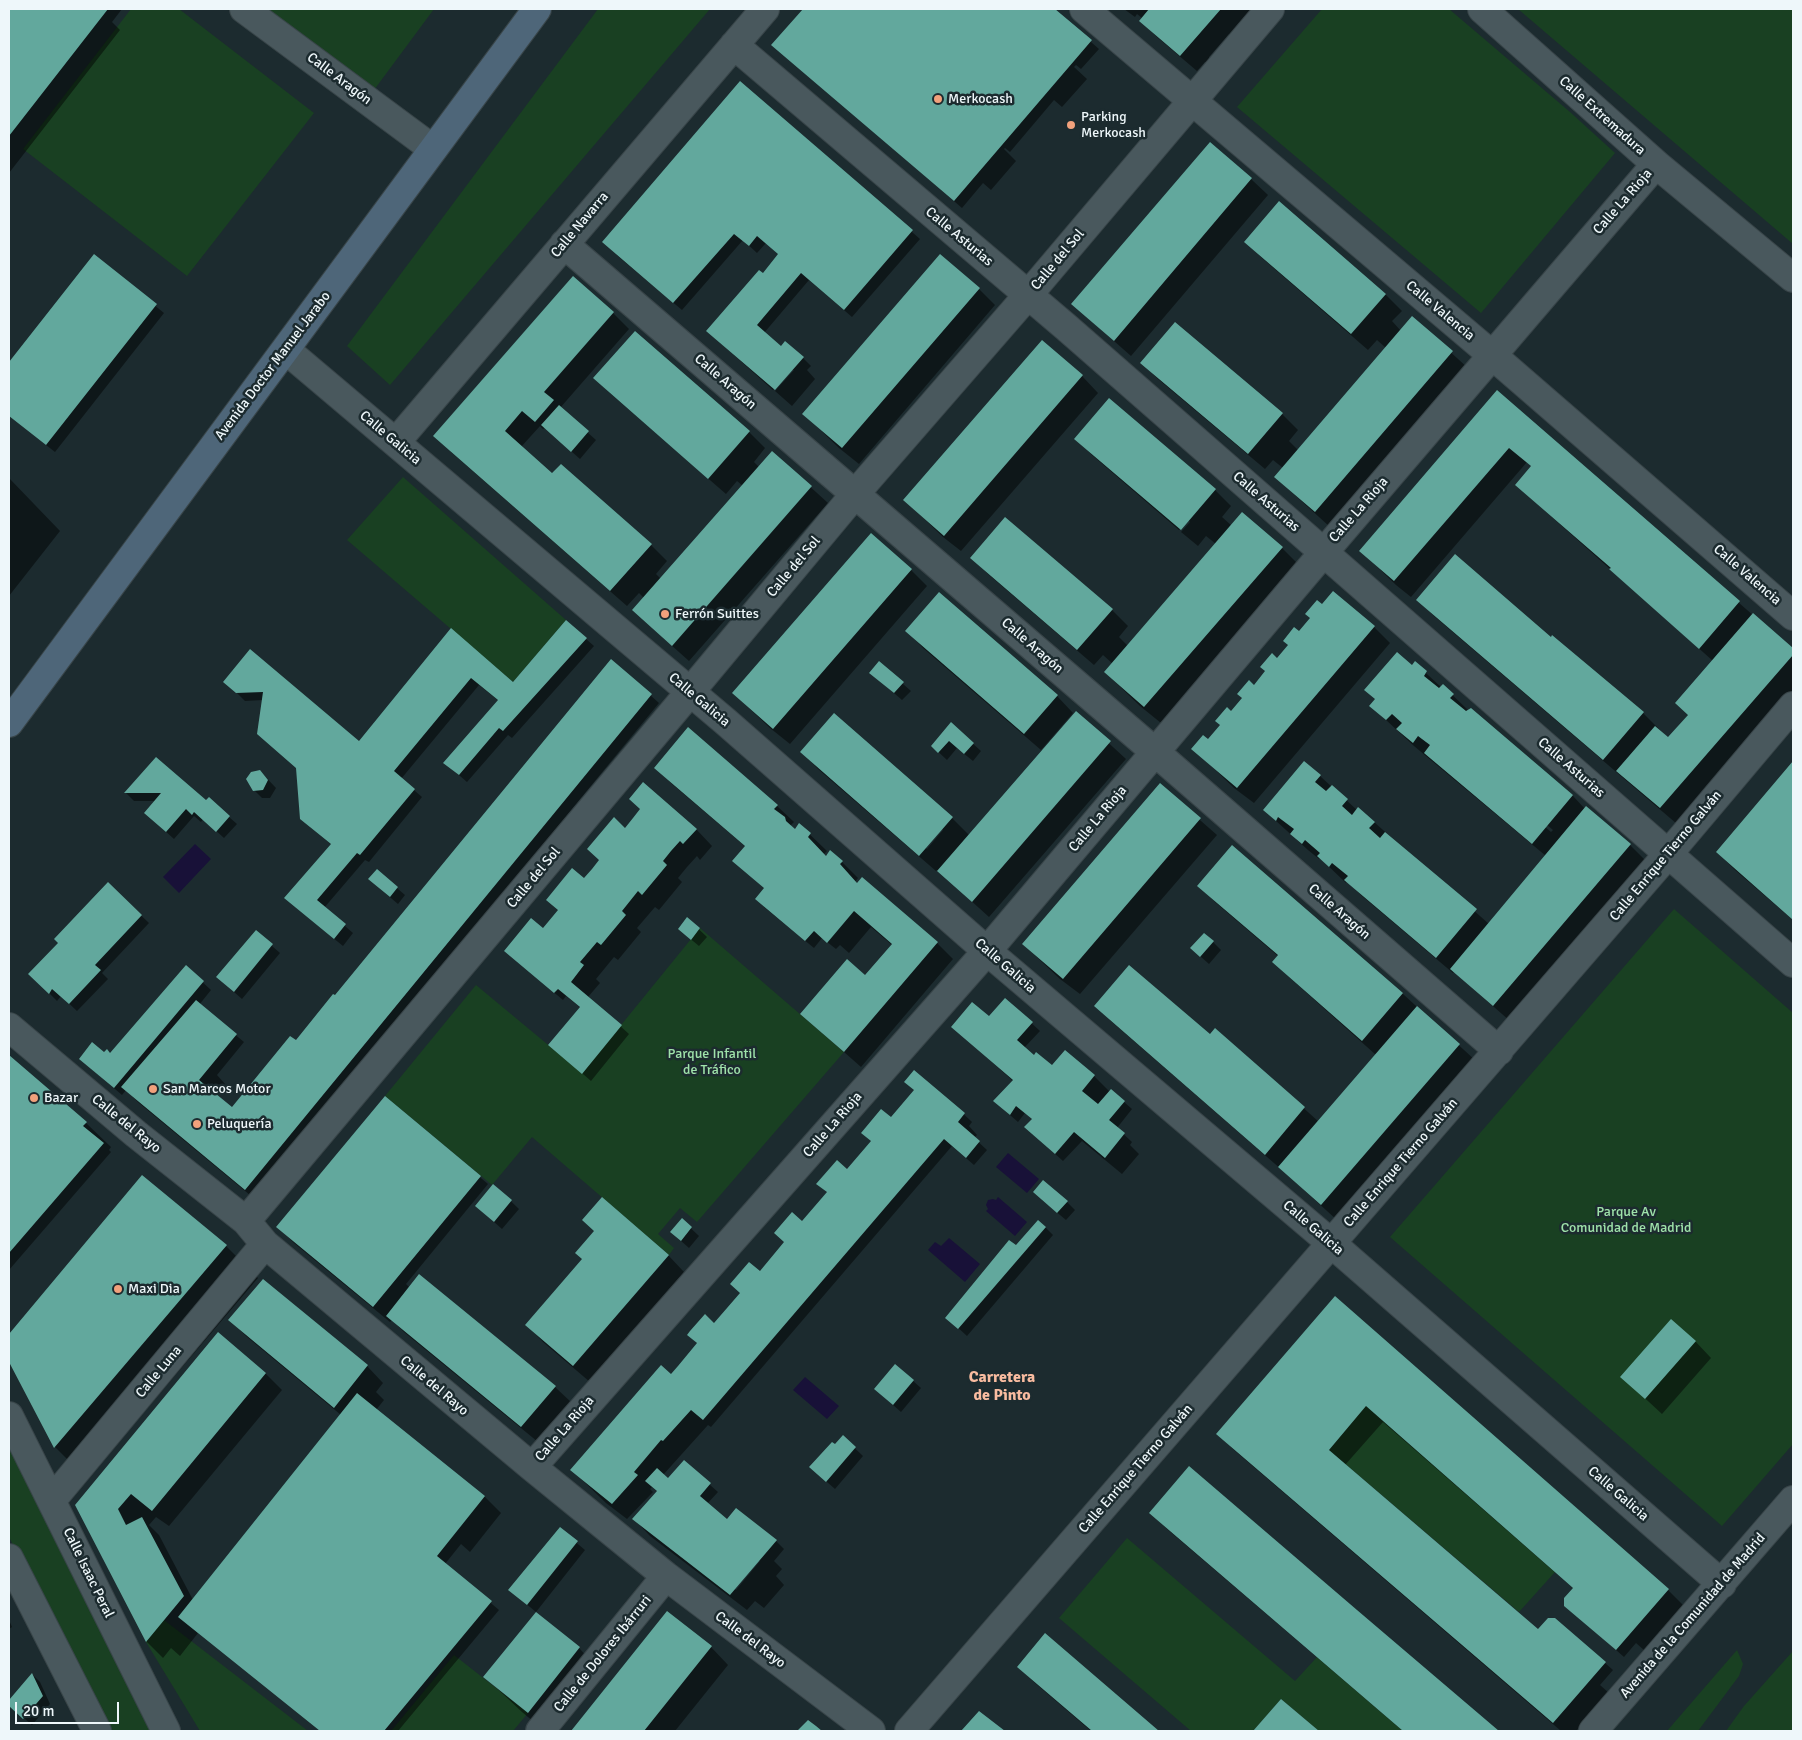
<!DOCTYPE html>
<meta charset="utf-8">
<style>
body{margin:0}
#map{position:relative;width:1802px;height:1740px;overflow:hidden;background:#1c2b2f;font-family:Signika,sans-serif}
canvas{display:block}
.frame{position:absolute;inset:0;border:10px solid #eef7fa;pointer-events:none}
.scale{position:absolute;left:15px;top:1702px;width:104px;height:22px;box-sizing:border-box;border:2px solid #eef7fa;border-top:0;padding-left:6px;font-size:15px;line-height:18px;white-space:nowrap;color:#eef7fa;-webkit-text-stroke:4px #1c2b2f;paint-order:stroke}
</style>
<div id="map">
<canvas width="1802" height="1740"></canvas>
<div class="frame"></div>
<div class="scale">20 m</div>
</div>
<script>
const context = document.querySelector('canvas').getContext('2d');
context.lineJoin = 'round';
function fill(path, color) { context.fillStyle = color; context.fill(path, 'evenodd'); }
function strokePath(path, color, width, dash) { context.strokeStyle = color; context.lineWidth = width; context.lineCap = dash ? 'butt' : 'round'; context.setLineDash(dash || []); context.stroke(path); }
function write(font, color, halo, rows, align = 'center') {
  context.font = font + ' Signika,sans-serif'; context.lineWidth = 5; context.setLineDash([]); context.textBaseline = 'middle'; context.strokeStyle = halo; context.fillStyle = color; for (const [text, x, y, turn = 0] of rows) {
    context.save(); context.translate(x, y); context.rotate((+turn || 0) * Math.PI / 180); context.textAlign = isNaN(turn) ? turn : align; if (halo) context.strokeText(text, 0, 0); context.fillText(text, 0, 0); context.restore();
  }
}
const green = new Path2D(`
 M131 9H179L314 113 187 276 23 149Z
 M267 9H434L374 90Z
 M598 9H710L390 385 347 346Z
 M1322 9H1449L1570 112 1615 153 1481 313 1237 107Z
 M1518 9H1793V244Z
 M403 477 566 620 513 682 347 540Z
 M1674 909 1793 1013V1444L1722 1526 1390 1237Z
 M700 928 844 1052 697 1222 680 1208 658 1234 674 1248 669 1255 532 1137 492 1185 385 1096 476 985 582 1073Z
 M1366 1406 1555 1572 1519 1612 1329 1450Z
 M9 1437 158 1731H107L9 1537Z
 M1127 1538 1295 1681 1317 1657 1403 1731H1319L1281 1699 1253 1731H1191L1059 1618Z
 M164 1620 308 1731H200L146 1642Z
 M1737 1650 1743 1664 1739 1676 1698 1731H1667Z
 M1793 1651V1731H1726L1744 1706Z
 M454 1655 528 1713 513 1731H391Z`);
const water = new Path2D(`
 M195 844 211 859 179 893 163 877Z
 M1008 1153 1039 1179 1027 1193 996 1167Z
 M998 1197 1027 1222 1015 1236 986 1211 988 1209 986 1205 988 1200 993 1199 996 1200Z
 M949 1238 980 1264 965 1282 928 1250 935 1242 941 1246Z
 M805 1377 839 1406 827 1419 793 1390Z`);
const shadow = new Path2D(`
 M10 9H122L112 22 120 30 9 173V11Z
 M804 9H1053L1099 49 1081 69 1076 65 1074 67 1087 79 1062 107 1054 100 1010 152 1005 148 1004 149 1016 161 991 190 983 183 962 208 773 45Z
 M1124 9H1251L1233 30 1235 33 1232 37 1229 34 1209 57 1212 60 1208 64 1205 62 1197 71 1157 37 1140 20 1142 18 1137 14 1135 17Z
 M741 83 920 239 852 317 809 280 764 333 781 348 803 358 811 366 807 370 815 379 792 406 775 391 794 370H791L773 390 716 339 780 255 766 243 757 253 743 240 682 310 620 258 604 242Z
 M1210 144 1251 179 1268 195 1131 356 1072 304Z
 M1246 242 1385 294 1402 311 1392 321 1401 331 1424 328 1469 369 1330 527 1275 477 1283 468 1273 460 1265 469 1158 379 1142 363 1282 414 1298 430 1289 441 1298 450 1386 348 1377 340 1368 350 1262 258Z
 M94 256 164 313 55 452 9 416V364Z
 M979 289 995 305 859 464 839 448 804 414Z
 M613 313 629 329 560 408 596 440 580 459 545 428 543 429 540 426 521 447 544 468 651 545 667 561 656 574 661 579 743 486 737 481 726 494 611 394 595 378 749 432 765 448 754 462 759 467 772 452 828 503 689 661 661 636 644 598 639 593 627 606 451 452Z
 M1082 376 1098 393 961 551 943 537 905 500Z
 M1497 392 1793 650V690L1677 824 1434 616 1418 600 1551 639 1553 637 1643 713 1668 738 1688 715 1713 661 1516 485 1532 467 1527 462 1411 597 1396 585 1361 551Z
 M1075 438 1215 490 1231 506 1222 517 1232 526 1282 548 1298 564 1161 723 1140 706 1105 672 1113 664 1103 655 1094 665 988 574 972 558 1112 610 1128 626 1119 637 1128 646 1216 544 1206 536 1198 546 1181 532 1190 522 1188 520 1179 530 1092 455Z
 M9 478 60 531 9 596Z
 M911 570 927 586 790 744 770 728 733 693Z
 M1311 619 1374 627 1390 643 1254 803 1234 788 1193 748 1208 741Z
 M451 630 513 684 586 639 594 646 512 738 508 735 467 782 445 763 499 701 479 685 401 779 422 797 369 862 365 860 324 908 353 933 343 946 294 906 332 845 310 827 298 769 263 700 245 701 233 689 251 651 359 743Z
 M907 631 1057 696 1073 713 1041 750 923 648Z
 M611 660 659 703 346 1084 262 1205 139 1103 126 1090 122 1095 80 1059 105 1054H110L186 967 211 990 199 1005 244 1042 217 1075 225 1084 216 1095 232 1108 301 1046 335 997Z
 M879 663 911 691 902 700 879 680Z
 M1415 663 1441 687 1443 686 1469 711 1471 710 1573 796 1585 809 1630 845 1646 861 1510 1021 1454 972 1453 973 1362 896 1347 881 1346 883 1320 858 1319 859 1308 850 1264 810 1320 776 1357 810 1374 822 1489 924 1546 856 1414 746 1371 706ZM1482 770 1553 830 1551 832 1480 772Z
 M1076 713 1126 759 989 917 937 870 936 871 818 769 802 752 952 818 970 836ZM941 828 943 830 927 849 925 847Z
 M951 724 981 751 973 761 957 748 947 760 932 746Z
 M688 729 777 806 794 822 790 826 795 831 800 825 827 851 823 855 826 857 842 862 858 878 855 882 937 943 953 959 861 1067 801 1014 865 977 892 945 871 927 849 953 840 945 836 949 822 938 814 948 764 907 766 889 746 847 672 784 656 768Z
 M156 759 206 802 229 817 237 824 224 838 203 819 201 822 194 816 174 839 154 821 156 801H134L126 793Z
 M1793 763V920L1735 870 1717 852Z
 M260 771 276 788 270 798H262L254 790Z
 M1160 785 1217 835 1080 994 1060 979 1023 944Z
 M625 829H696L712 846 700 860 697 856 687 867 678 878 682 882 659 910 655 907 637 928 641 932 618 960 614 957 596 979 600 983 588 997 629 1034 591 1081 550 1045 581 1008 566 996 563 1000 514 959 543 930Z
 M1232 846 1403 994 1476 1061 1338 1221 1282 1170 1112 1022 1096 1006 1210 1036 1216 1029 1319 1122 1376 1055 1290 978 1274 962 1278 956 1215 902 1199 885Z
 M377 871 405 895 398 904 378 887Z
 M108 884 149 923 102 973 108 979 77 1011 61 996 57 1001 30 974 59 944Z
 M688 919 707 937 699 946 687 936Z
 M256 932 280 953 242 999 217 977Z
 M1213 942 1221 950 1209 964 1200 956Z
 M1005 999 1040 1031 1024 1048 1034 1056 1052 1067 1092 1074 1110 1092 1124 1102 1132 1109 1117 1128 1132 1142 1130 1145 1139 1154 1122 1174 1082 1141 1063 1161 1034 1135 1033 1120 1025 1113 1018 1122 1003 1109 1013 1081 953 1027 990 1019ZM1109 1119 1110 1120 1103 1128Z
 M9 1056 86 1123 111 1147 109 1150 111 1152 9 1270Z
 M385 1097 488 1184 406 1284 410 1288 419 1276 555 1387 572 1403 538 1442 404 1332 392 1320 390 1322 294 1243 278 1227Z
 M955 1106 972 1122 969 1126 977 1135 974 1138 987 1150 974 1165 952 1146 711 1427 708 1425 663 1475 668 1480 684 1462 718 1492 707 1504 727 1520 776 1541 784 1549 774 1561 782 1569 776 1576 784 1585 764 1608 755 1601 747 1610 650 1536 634 1519 658 1492 652 1487 650 1489 653 1492 627 1519 606 1503 572 1470 671 1376 698 1344 688 1335 715 1324 891 1119ZM757 1561H760L736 1590 734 1588Z
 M142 1177 226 1246 258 1278 87 1479 55 1447 9 1359V1336Z
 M494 1185 519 1209 502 1229 476 1206Z
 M1042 1200 1067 1202 1075 1210 1066 1220Z
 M682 1220 699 1236 689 1248 680 1240Z
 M1045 1227 1053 1235 967 1336 955 1325 1016 1247Z
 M668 1255 684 1272 590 1382 543 1342 527 1325Z
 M263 1280 367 1366 383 1383 376 1392 384 1400 376 1410 485 1497 501 1513 470 1552 461 1544 445 1564 499 1610 398 1731H320L198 1633 180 1656 171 1648 163 1658 147 1642 77 1505 218 1334 266 1374 282 1390 169 1526 156 1517 149 1525 159 1535 193 1600 341 1415 246 1336 230 1320Z
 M1695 1341 1711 1358 1662 1414 1622 1377Z
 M1294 1345 1668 1590 1684 1606 1645 1651 1636 1643 1624 1657 1574 1613V1589L1383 1422 1345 1465 1544 1636 1605 1663 1613 1670 1600 1685 1609 1693 1576 1731H1561L1234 1450 1218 1434Z
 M896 1366 921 1388 901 1412 884 1397Z
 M843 1437 863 1456 835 1489 819 1475 835 1446Z
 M1189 1467 1497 1731H1403L1167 1529 1151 1513Z
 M560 1529 585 1550 536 1612 518 1597Z
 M536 1613 579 1648 595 1665 540 1727 522 1712 485 1677Z
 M9 1620 12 1627 9 1629Z
 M1045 1635 1158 1731H1091L1035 1683 1018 1667Z
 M711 1647 728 1665 675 1731H572L587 1712Z
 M33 1675 40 1682 50 1704 32 1725 9 1705V1702Z
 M1281 1700 1317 1731H1255Z`);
const building = new Path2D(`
 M9 9H108L9 136Z
 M803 9H1055L1092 40 954 201 771 45Z
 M1149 9H1221L1180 56 1139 21Z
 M740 81 913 230 844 310 801 273 757 325 781 346 785 341 804 357 775 390 706 331 759 270 763 273 778 254 757 236 749 246 734 234 673 303 602 242Z
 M1210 142 1252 178 1114 341 1071 304Z
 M1279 201 1386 294 1351 334 1244 242Z
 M94 254 157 304 46 445 9 416V362Z
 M940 254 980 288 842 448 802 414Z
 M573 276 614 312 544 392 554 400 535 422 522 411 505 431 552 473 561 464 652 544 610 591 433 436Z
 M1412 316 1453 351 1315 512 1274 477Z
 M1175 322 1283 413 1248 454 1140 363Z
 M635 331 750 431 708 479 593 378Z
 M1042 340 1083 375 944 536 903 500Z
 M1497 390 1740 601 1699 649 1609 569 1611 568 1515 485 1531 466 1509 448 1394 581 1359 551Z
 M1109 398 1216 489 1181 530 1074 439Z
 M559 405 589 431 571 452 541 425Z
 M772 451 812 486 672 646 632 610Z
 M1242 512 1283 547 1144 707 1104 672Z
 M1005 517 1113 609 1077 650 970 558Z
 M871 533 912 569 773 729 732 693Z
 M1455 554 1551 637 1552 635 1644 712 1603 760 1416 600Z
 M1333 591 1375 626 1237 788 1191 749 1203 735 1208 739 1220 725 1215 721 1227 707 1231 711 1242 698 1237 694 1249 680 1254 685 1265 671 1260 667 1272 653 1277 658 1288 645 1283 641 1294 627 1299 631 1310 618 1305 614 1317 600 1322 604Z
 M939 592 1058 695 1024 734 905 631Z
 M1753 613 1793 648V655L1660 808 1616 771 1655 726 1668 737 1688 715 1675 703Z
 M566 620 587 638 503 731 499 728 459 775 443 763 498 700 471 678 394 771 415 789 360 855 357 853 317 900 346 924 334 939 284 898 331 844 300 819 296 768 257 734 263 692 236 693 223 682 250 649 359 741 451 628 513 682Z
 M1397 652 1412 665 1415 661 1427 671 1424 676 1439 688 1443 684 1454 694 1450 698 1466 711 1471 708 1573 795 1532 844 1424 753 1430 745 1418 736 1413 743 1396 729 1402 723 1392 714 1386 720 1369 706 1375 699 1364 690Z
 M611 659 652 694 245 1190 121 1087 196 1000 237 1034 199 1080 232 1107 290 1036 296 1040 333 994 335 995Z
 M879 661 904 682 894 693 869 673Z
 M1076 711 1111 741 972 902 937 871Z
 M834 713 953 817 919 856 800 752Z
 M951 722 974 743 964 754 949 741 938 753 931 746Z
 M688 727 778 805 774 809 785 817 786 821 795 829 799 823 811 833 808 837 826 856 830 850 843 861 840 864 857 883 862 877 938 942 844 1052 800 1014 847 959 865 975 892 944 854 911 827 943 814 931 805 941 755 899 764 888 732 861 745 846 654 768Z
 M156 757 206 800 209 797 230 816 216 832 194 812 192 815 186 809 166 832 144 813 161 793H124Z
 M1304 761 1321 775 1315 782 1326 791 1332 785 1348 799 1342 806 1352 815 1358 807 1375 822 1369 828 1380 838 1385 832 1477 909 1436 958 1344 880 1348 876 1332 863 1329 867 1317 856 1320 853 1305 840 1302 844 1290 834 1294 829 1278 817 1276 821 1263 810Z
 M1793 761V920L1716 852Z
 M260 770 268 780 263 790 253 791 246 779 251 772Z
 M643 782 697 829 683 844 680 841 671 851 663 861 667 865 642 895 638 891 622 911 626 915 601 945 597 942 580 962 584 965 571 982 622 1025 582 1074 548 1045 580 1007 558 989 554 993 504 951 531 918 543 928 558 910 546 900 572 868 584 878 592 869 599 860 587 849 614 817 625 828 633 818 640 809 629 799Z
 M1160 783 1201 818 1063 979 1022 944Z
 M1586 806 1631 844 1493 1006 1450 969Z
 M1232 845 1403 993 1362 1041 1272 962 1278 955 1197 886Z
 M377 869 398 887 390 897 368 879Z
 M108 882 142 915 95 965 101 970 69 1004 52 989 49 994 28 974 58 943 54 939Z
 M687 917 700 928 691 940 678 929Z
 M256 930 273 944 234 992 216 977Z
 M1204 933 1214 941 1200 957 1190 948Z
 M186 965 204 981 114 1088 79 1059 92 1042 104 1052 107 1049 110 1053Z
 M1129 965 1210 1034 1215 1028 1305 1107 1265 1155 1094 1006Z
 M1005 998 1033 1022 1017 1040 1034 1055 1036 1052 1052 1065 1065 1050 1095 1075 1082 1091 1098 1104 1111 1089 1125 1101 1109 1120 1125 1133 1105 1158 1074 1132 1055 1154 1024 1127 1032 1119 1016 1106 1010 1115 993 1101 1013 1080 951 1027 972 1002 989 1016Z
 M1417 1006 1460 1044 1321 1205 1278 1167Z
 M9 1055 87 1122 83 1126 104 1143 9 1253Z
 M914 1070 965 1113 958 1122 980 1141 966 1158 944 1139 703 1420 691 1410 663 1441 661 1440 634 1472 638 1475 612 1504 570 1470 661 1365 671 1374 678 1366 697 1343 687 1335 690 1331 705 1314 714 1323 740 1293 730 1284 749 1262 760 1271 784 1242 774 1233 792 1212 802 1221 827 1192 816 1184 837 1160 847 1169 871 1141 861 1133 881 1109 891 1117 914 1090 904 1082Z
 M385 1096 481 1176 373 1307 276 1227Z
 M142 1175 227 1245 54 1448 9 1362V1334Z
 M1043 1180 1068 1201 1057 1213 1033 1192Z
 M493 1184 512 1200 494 1222 475 1206Z
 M602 1197 669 1255 573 1366 525 1325 582 1259 575 1253 594 1231 582 1220Z
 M682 1218 692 1227 681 1241 670 1232Z
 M1038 1220 1046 1227 958 1329 945 1318 1009 1240 1016 1245Z
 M419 1274 556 1386 521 1427 386 1316Z
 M263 1279 368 1365 334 1408 228 1320Z
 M1335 1296 1669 1589 1616 1650 1564 1606V1598L1573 1588 1366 1406 1329 1450 1538 1629 1548 1618H1555L1606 1662 1553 1723 1216 1434Z
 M1671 1319 1696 1341 1645 1399 1620 1377Z
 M218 1332 266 1373 152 1511 131 1494 118 1509 126 1525 142 1517 184 1596 146 1642 75 1505Z
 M895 1364 914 1380 893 1405 874 1389Z
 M357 1393 485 1496 437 1556 492 1601 384 1731H320L178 1617Z
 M843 1435 856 1447 826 1482 809 1467 832 1442 835 1444Z
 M684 1460 711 1483 700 1496 727 1519 736 1508 777 1540 730 1595 632 1519 657 1491 645 1481 657 1468 668 1478Z
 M1189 1466 1357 1610 1499 1731H1403L1149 1513Z
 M560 1527 578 1541 527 1605 508 1590Z
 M667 1611 712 1646 644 1731H571Z
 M536 1612 580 1647 528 1713 483 1677Z
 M1045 1633 1159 1731H1092L1017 1667Z
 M32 1673 43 1696 23 1719 9 1706V1700Z
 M1281 1699 1319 1731H1253Z
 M979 1711 1005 1731H961Z
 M808 1720 816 1726 822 1731H797Z`);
const street = new Path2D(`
 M244 9 433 149
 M1084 9 1492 355 1793 616
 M1482 9 1656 164 1793 278
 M734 45 1066 327 1793 963
 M564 244 1154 751 1499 1051
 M286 350 726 722 987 951 1331 1243 1722 1584
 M396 442 765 9
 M9 1027 136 1134 246 1221 265 1244 532 1467 666 1576 871 1731
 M246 1221 690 692 855 494 1028 295 1270 9
 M9 1416 166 1731
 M532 1467 987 951 1324 552 1656 164
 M52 1500 265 1244
 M9 1558 97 1731
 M540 1731 666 1576
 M909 1731 1669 853 1793 706
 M1593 1731 1793 1500`);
const secondary = new Path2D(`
 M9 723 537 9`);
const markers = [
 [938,99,5,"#f1a17c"],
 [1071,125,5,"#f1a17c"],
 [665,614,5,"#f1a17c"],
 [153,1089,5,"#f1a17c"],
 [34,1098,5,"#f1a17c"],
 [197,1124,5,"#f1a17c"],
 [118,1289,5,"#f1a17c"]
];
const streetNames = [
 ["Calle Aragón",339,79,37],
 ["Calle Extremadura",1602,116,42],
 ["Calle La Rioja",1623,202,-49],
 ["Calle Navarra",580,225,-50],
 ["Calle Asturias",959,237,40],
 ["Calle del Sol",1058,260,-50],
 ["Calle Valencia",1440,311,40],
 ["Avenida Doctor Manuel Jarabo",273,366,-53],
 ["Calle Aragón",725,382,41],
 ["Calle Galicia",390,438,40],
 ["Calle Asturias",1266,502,41],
 ["Calle La Rioja",1359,510,-49],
 ["Calle del Sol",794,567,-50],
 ["Calle Valencia",1747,575,41],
 ["Calle Aragón",1032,646,41],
 ["Calle Galicia",699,700,40],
 ["Calle Asturias",1571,768,41],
 ["Calle La Rioja",1098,819,-50],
 ["Calle Enrique Tierno Galván",1666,856,-50],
 ["Calle del Sol",534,878,-50],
 ["Calle Aragón",1339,912,41],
 ["Calle Galicia",1005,966,41],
 ["Calle del Rayo",126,1124,39],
 ["Calle La Rioja",833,1125,-49],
 ["Calle Enrique Tierno Galván",1401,1163,-49],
 ["Calle Galicia",1313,1228,41],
 ["Calle Luna",159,1372,-50],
 ["Calle del Rayo",434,1386,40],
 ["Calle La Rioja",565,1429,-49],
 ["Calle Enrique Tierno Galván",1136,1469,-49],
 ["Calle Galicia",1618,1494,41],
 ["Calle Isaac Peral",88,1573,64],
 ["Avenida de la Comunidad de Madrid",1693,1616,-49],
 ["Calle del Rayo",750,1640,37],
 ["Calle de Dolores Ibárruri",603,1654,-51]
];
const poiNames = [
 ["Merkocash",948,99],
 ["Parking",1081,117],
 ["Merkocash",1081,133],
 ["Ferrón Suittes",675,614],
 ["San Marcos Motor",163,1089],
 ["Bazar",44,1098],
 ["Peluquería",207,1124],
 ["Maxi Dia",128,1289]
];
const parkNames = [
 ["Parque Infantil",712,1054],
 ["de Tráfico",712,1070],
 ["Parque Av",1626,1212],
 ["Comunidad de Madrid",1626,1228]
];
const quarterNames = [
 ["Carretera",1002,1378],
 ["de Pinto",1002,1396]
];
fill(green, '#194022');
fill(water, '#181138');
fill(shadow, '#0007');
fill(building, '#62a89d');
strokePath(street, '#394549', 30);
strokePath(secondary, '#394549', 30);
strokePath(street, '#49585d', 28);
strokePath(secondary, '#4e6679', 28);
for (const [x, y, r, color] of markers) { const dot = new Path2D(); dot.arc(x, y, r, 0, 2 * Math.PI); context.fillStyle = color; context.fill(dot); strokePath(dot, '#1c2b2f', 2); }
write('14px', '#eef7fa', '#1c2b2f', streetNames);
write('14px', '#eef7fa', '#1c2b2f', poiNames, 'left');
write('14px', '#9fe2aa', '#1c2b2f', parkNames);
write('bold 16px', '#f9bca0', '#1c2b2f', quarterNames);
</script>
